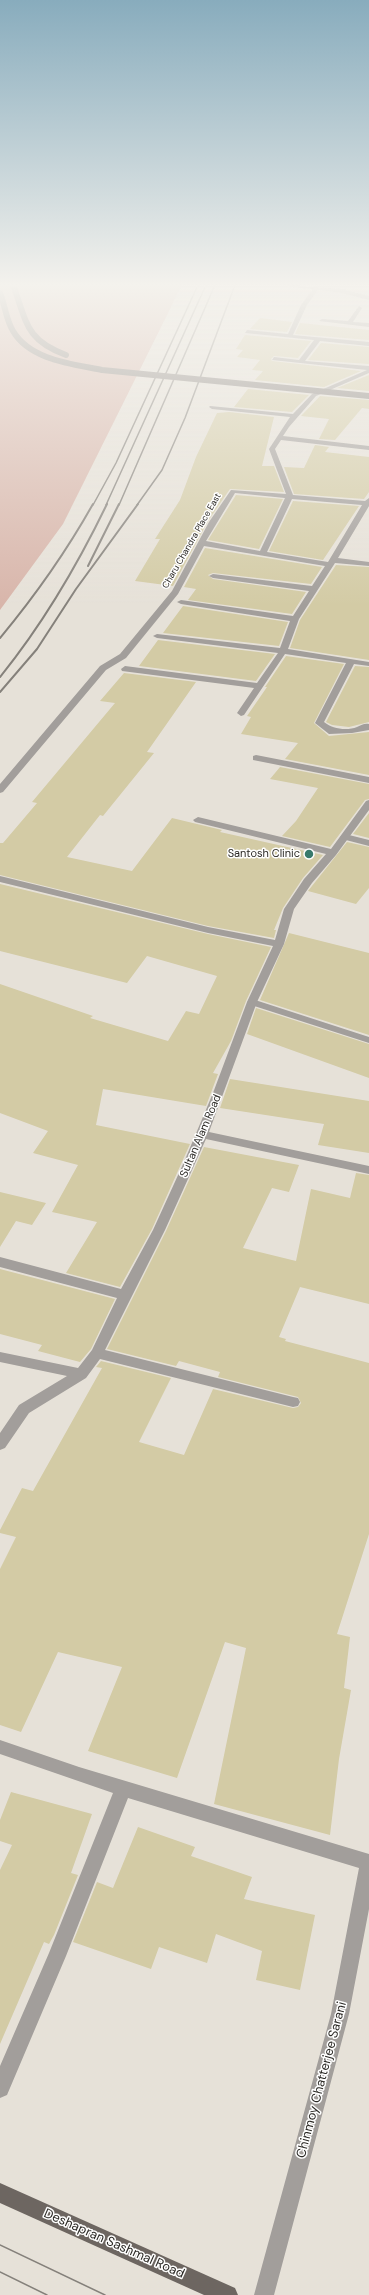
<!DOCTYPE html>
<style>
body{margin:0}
canvas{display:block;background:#e6e1d8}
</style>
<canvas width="369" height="2295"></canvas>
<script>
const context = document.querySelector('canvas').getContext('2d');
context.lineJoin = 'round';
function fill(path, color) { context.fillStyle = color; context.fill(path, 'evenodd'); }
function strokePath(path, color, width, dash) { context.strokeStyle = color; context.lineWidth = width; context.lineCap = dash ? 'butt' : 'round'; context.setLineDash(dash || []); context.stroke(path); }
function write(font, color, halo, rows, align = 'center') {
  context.font = font + ' "DM Sans",sans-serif'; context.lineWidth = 3; context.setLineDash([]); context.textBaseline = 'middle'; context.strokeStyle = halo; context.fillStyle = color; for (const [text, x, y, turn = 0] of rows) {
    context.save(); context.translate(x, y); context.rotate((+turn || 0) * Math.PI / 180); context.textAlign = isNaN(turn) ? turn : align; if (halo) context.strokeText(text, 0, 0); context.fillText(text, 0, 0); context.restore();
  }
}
const green = new Path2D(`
 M0 285H182L63 524 0 610Z`);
const building = new Path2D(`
 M260 318 292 322 287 332 250 329Z
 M300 323 369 330V340L295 334Z
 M245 335 311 341 298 358 274 356 271 359 272 361 361 371 324 387 255 380 263 371 252 370 260 360 237 357 243 350 236 349Z
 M321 343 369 347V364L308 360Z
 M369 375V391L337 388Z
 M248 389 309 395 292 412 234 407Z
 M320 396 369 400V409L362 408 335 440 319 439 329 419 301 416Z
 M229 412 274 417 262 466H274L284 492 230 489 208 521 173 586 135 581 160 539H155L180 500 196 457 217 413Z
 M315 445 329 447 325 452 369 457V492L364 499 294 494 284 467 304 468Z
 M236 495 283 499 259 549 208 540Z
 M293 501 359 506 323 560 269 551Z
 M205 548 322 567 311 584 213 573 208 575 213 579 306 592 292 614 188 600 196 589 184 587Z
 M336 565 369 567V660L290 648 300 620Z
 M183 606 288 622 279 646 163 633Z
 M158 640 275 654 256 681 139 666Z
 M286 656 344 664 314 723 329 736 369 732V775L285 759 298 743 241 734 251 717 247 716 267 687H265Z
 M355 666 369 667V722L349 727 332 725 326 722Z
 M124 673 196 682 147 752 154 753 103 816 100 815 67 857 132 871 172 818 222 830 220 832 323 855 303 878 283 908 274 930H276L274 938 208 926 0 875V843H3L37 803 32 802 115 703 100 701Z
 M280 767 369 784V799L365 800 330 847 282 836 296 821 318 788 270 779Z
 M369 813V838L353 834Z
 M347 842 369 847V888L356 904 308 891Z
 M0 884 208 934 271 947 246 1001 231 1041 213 1073 218 1074 206 1106 103 1089 96 1125 190 1144 152 1229 120 1287 66 1273 97 1222 52 1212 78 1165 33 1153 48 1131 0 1113V984L93 1016 90 1018 168 1041 186 1011 199 1014 217 976 147 956 127 983 0 951Z
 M289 933 369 953V1035L260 1000Z
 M256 1008 369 1044V1078L247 1034Z
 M230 1079 369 1101V1153L318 1145 324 1124 220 1108Z
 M204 1147 299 1165 289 1192 272 1188 243 1248 296 1261 311 1189 350 1198 356 1173 369 1175V1304L300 1287 279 1337 286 1339 285 1341 369 1363V1534L337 1634 350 1637 344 1688 351 1690 339 1759 330 1835 214 1804 246 1648 225 1642 177 1778 88 1751 122 1667 58 1652 21 1732 0 1725V1569L16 1537 0 1533V1530L22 1488 33 1491 102 1368 96 1367 101 1361 171 1378 139 1442 184 1455 213 1389 293 1408 298 1407 301 1403 298 1397 218 1377 220 1372 179 1361 176 1366 107 1349 166 1231Z
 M0 1192 46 1203 32 1225 16 1221 0 1247Z
 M0 1269 115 1299 91 1349 80 1362 38 1351 42 1345 0 1334Z
 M11 1792 92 1814 71 1873 78 1875 54 1935 49 1944 44 1942 0 2044V1870L12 1845 0 1841V1820Z
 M138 1827 195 1847 191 1856 252 1877 244 1899 315 1915 300 1990 256 1980 262 1951 216 1934 207 1963 159 1947 151 1969 73 1942 97 1882 113 1888Z`);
const lane = new Path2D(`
 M345 834 369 840V846L342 839 340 837Z
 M252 999 369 1037V1043L248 1004 247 1002Z`);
const street = new Path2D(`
 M287 285 342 289 369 296V300L342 293 318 290 307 305 293 335 369 342V346L320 341 305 361 369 366V373L316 396 289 427 283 436 369 446V450L281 440 275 449 293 495 365 501 369 498V506L338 558 369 562V566L335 563 299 619 288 649 369 662V666L354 664 324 722C332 729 347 731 357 727 362 725 364 723 369 724V730L352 733 329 734 315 723 346 663 285 654 244 715 241 716 237 713 254 688 122 671 121 669 125 666 257 683 278 653 157 638 153 636 157 634 280 648 290 621 181 604 177 602 181 600 293 616 309 591 213 578 209 576 213 574 312 586 325 566 204 546 178 594 126 658 106 670 3 792 0 793V784L100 666 120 654 172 591 209 522 231 490 286 494 269 449 290 417 212 409 209 407 210 406 293 414 312 394 367 370 272 360 274 357 299 360 314 340 245 333 247 330 288 334 301 305 313 289 289 287ZM235 493 285 498 260 551 206 541ZM292 499 362 505 328 562 267 552Z
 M359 306 362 308 353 322 369 323V327L319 321 322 319 348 321Z
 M256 755 369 777V783L253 760V756Z
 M369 800V810L336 855 312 883 294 909 284 944 257 1002 209 1132 369 1166V1174L206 1139 165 1230 105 1350 293 1397 298 1398 300 1402 298 1406 293 1407 100 1359 86 1378 29 1413 5 1448 0 1450V1433L19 1405 67 1376 0 1362V1352L78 1368 92 1350 117 1298 0 1267V1257L121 1289 153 1230 184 1162 213 1093 247 1002 273 946 208 933 0 882V876L208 927 275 940 284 909 304 879 326 854 195 822 193 820 198 817 331 849 366 801Z
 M0 1740 79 1767 369 1854V1909L349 2014 274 2295H254L331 2014 359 1868 128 1798 66 1956 7 2095 0 2098V2066L49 1953 113 1793 0 1754Z`);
const primary = new Path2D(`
 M0 2183 235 2288 238 2295H204L0 2203Z`);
const tram = new Path2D(`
 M0 2245 105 2295
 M0 2272 47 2295`);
const railFar1 = new Path2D(`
 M93 505 116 463 198 285
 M106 505 206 285
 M119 505 215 285
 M137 505 162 470 185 418 235 285`);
const rail = new Path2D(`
 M88 566 119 504
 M0 638C35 596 66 552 93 504
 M0 677C43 624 77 566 107 504
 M0 692 37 649 76 589 138 504`);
const secondaryBridge = new Path2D(`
 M13 285C27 322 25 340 66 355
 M0 293C5 305 6 320 13 331 30 360 72 364 102 370L369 396`);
const markers = [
 [309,854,5,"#387a6c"]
];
const farStreetnames = [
 ["Charu Chandra Place East",192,541,-60]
];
const poiNames = [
 ["Santosh Clinic",300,854]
];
const streetNames = [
 ["Sultan Alam Road",201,1136,-67]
];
const nearStreetnames = [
 ["Chinmoy Chatterjee Sarani",322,2080,-75],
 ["Deshapran Sashmal Road",114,2244,24]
];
fill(green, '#d8b5aa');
fill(building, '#d3cba5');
fill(lane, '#a29e9b');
fill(street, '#a29e9b');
fill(primary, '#6d6661');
strokePath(tram, '#85817b', 1.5);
strokePath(railFar1, '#85817b', 1.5);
strokePath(rail, '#85817b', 2);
strokePath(secondaryBridge, '#837d79', 6);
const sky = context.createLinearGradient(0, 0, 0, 606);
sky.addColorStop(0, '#88acbd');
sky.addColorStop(0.47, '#f4f2ed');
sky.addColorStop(1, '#f4f2ed00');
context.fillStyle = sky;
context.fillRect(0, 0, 369, 606);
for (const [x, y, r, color] of markers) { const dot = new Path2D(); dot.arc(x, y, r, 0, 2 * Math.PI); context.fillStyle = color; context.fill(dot); strokePath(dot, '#fff', 1.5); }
write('9px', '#2b2925', '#fff', farStreetnames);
write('11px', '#2b2925', '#fff', poiNames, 'right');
write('11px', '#2b2925', '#fff', streetNames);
write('13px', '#2b2925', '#fff', nearStreetnames);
</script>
